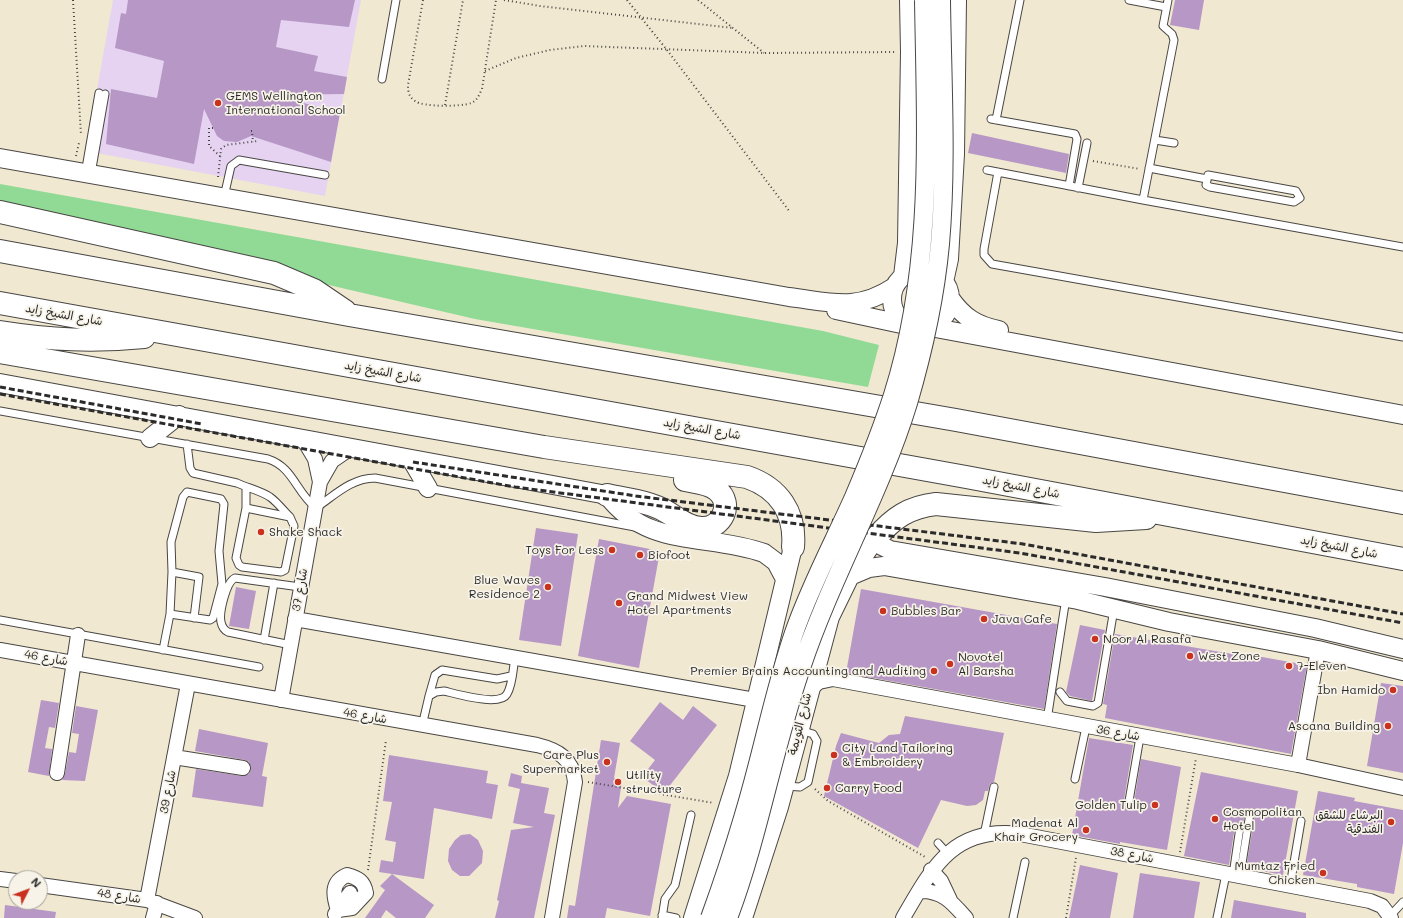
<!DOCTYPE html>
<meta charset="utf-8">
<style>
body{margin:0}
#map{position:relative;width:1403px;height:918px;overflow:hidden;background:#f1e8d1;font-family:Mali,sans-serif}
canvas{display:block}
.north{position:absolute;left:8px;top:870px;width:40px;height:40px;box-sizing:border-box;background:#f7f3e8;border:1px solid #a5a39c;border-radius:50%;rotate:48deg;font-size:11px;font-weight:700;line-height:16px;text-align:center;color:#2b2b2b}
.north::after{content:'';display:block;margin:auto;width:14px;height:18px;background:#c8321e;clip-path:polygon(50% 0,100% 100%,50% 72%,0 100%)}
</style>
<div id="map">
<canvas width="1403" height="918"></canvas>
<div class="north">N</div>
</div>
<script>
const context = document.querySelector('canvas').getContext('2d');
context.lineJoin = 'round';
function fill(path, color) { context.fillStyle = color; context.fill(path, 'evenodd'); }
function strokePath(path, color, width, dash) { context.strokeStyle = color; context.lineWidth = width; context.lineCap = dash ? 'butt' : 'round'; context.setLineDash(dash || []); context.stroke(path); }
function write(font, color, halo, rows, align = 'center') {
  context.font = font + ' Mali,"Playpen Sans Arabic",sans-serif'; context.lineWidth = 3.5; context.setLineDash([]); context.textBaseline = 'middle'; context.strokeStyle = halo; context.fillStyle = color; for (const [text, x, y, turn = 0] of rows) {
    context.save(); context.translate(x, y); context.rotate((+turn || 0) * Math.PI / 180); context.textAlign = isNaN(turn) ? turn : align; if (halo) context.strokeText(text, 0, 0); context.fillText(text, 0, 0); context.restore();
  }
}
const built = new Path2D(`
 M113 0H361L325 196 86 151Z`);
const green = new Path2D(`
 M0 184 823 331 879 345 868 387 475 319 75 226 0 204Z`);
const building = new Path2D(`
 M128 0H355L349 27 281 20 276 47 318 56 314 71 347 77 344 94 274 95 340 113 331 162 251 136 237 142 224 141 217 136 204 109 194 164 106 144 111 89 157 98 164 61 115 48 121 13 126 14Z
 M1175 0H1204L1199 30 1170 25Z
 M972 133 1069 154 1066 173 968 153Z
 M536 528 578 534 561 646 519 640Z
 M599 539 660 551 639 668 578 656Z
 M236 587 256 591 249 629 229 626Z
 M861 589 1057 624 1044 709 846 673Z
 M1080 625 1105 630 1092 701 1070 696 1066 692Z
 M1115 634 1250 657H1262L1307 665 1291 754 1105 718 1107 705 1103 704Z
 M1381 683 1403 686V773L1367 766Z
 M41 700 59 703 55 728 49 727 45 748 52 749 49 776 28 772Z
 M660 702 683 720 693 706 717 725 664 793 642 777 655 760 630 741Z
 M76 706 98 710 85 781 62 780 65 774 69 752 76 753 79 734 72 733Z
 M905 716 1004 733 994 782 990 784 988 791H985L983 800 976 805 967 806 941 800 918 848 824 796 836 746 841 733 879 743 889 735 900 734Z
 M199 729 268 743 262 776 267 777 263 807 192 797 196 769 242 776 249 774 251 769 249 762 245 760 195 751Z
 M1089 738 1133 745 1124 800 1128 806H1131L1134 802 1141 759 1181 767 1167 850 1120 842V844L1072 835Z
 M601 740 620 743 614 778 622 780 618 808 627 796 671 804 650 916 607 908 605 918H567L569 905 575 906Z
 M389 755 488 771 486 783 498 785 492 819 434 808 424 879 392 874 434 905 425 918H396L386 910 381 918H365L385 890 380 886 392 874 379 872 381 860 393 862 396 842 385 840 392 802 383 801Z
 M1201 772 1298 791 1283 875 1246 868 1255 814 1251 808 1246 810 1243 823 1239 822 1235 826 1229 865 1184 856Z
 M511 773 522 776 521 783 549 788 544 813 555 815 534 918H495L499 901 497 900 511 830 534 827 513 823 520 789 508 786Z
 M1318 791 1355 798 1354 801 1403 810V843L1394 894 1357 887V884L1303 875Z
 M470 834 478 840 483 851 482 863 469 876H460L452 870 448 861 449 849 455 840 461 835Z
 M1080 865 1118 873 1110 918H1069Z
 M1140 873 1200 882 1194 918H1133Z
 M1234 900 1306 913V918H1231Z
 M5 905 56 912 55 918H4Z`);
const path = new Path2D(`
 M73 0 81 135
 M423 0 408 85C408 92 409 97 415 101 422 107 462 107 471 103 477 101 479 95 482 89L496 0
 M504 0 540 6 733 28
 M627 0 667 50 790 212
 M698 0 764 53
 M485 71 516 58 550 50 584 46 765 53 896 52
 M445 105 463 0
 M213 128H209V146L220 156
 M251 131H252L253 142
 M76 156 79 143
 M1093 161 1140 169
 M218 177 221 149 226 145 258 141
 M588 782 714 803
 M815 789 828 801 927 858
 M1180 852 1196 758
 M368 870 386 740
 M1066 918 1076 858`);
const service = new Path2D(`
 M1129 0 1166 7
 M382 79 396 0
 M991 119 1075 134 1077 139 1069 186
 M996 120 1020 0
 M1155 140 1174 143
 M1149 168 1207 179
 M987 170 1143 200 1403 247
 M998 172 984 249V255L992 264 1403 337
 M85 174 99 93
 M91 174 105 94
 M1208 175 1296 191 1300 198 1294 202 1210 187 1206 185Z
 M1078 188 1087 143
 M224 197 231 166 239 160 325 175
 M1143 200 1174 40 1172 34 1163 26 1168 0
 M0 411 268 459C293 467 296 492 315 507L320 505C337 493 353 478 375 478L635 527
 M187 444 190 468 193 473 237 483C248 488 261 491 270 497 277 502 284 511 290 517L246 508V487
 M246 508 236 558 239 565 242 567 281 572 285 570 294 526 290 517
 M172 572 199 577 194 618
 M0 620 259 667
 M264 640 274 583
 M291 645 228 632C224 630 222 627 221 622 219 613 226 582 235 578L300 587
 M163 650 170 614 172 572 171 542 183 497 187 492 221 499 224 504 219 551 222 584 213 618 210 620 170 614
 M1060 692 1067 701 1093 706 1098 703 1114 609
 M429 696 435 675 442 670 497 679 511 676
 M1047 720 1066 598
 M422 726 429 696 436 692 444 691C457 694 500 707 507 694 513 684 513 668 515 657
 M1075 779 1086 727
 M785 786 800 787 808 782 817 741 813 734 800 730
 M1129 801 1140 737
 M984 835 994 787
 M938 843 947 853
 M1233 875 1240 827
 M1240 876 1250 813
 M1290 886 1301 821
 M662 915 676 918
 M1390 916 1403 902
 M662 918 665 899 675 885 691 815
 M1013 918 1025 862
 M1217 918 1226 874`);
const minor = new Path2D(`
 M303 439 315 459 320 482
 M295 619 755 700
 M0 650 537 745C558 750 573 759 575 782L552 918
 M809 690 819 682 833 679 1298 765 1403 788
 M281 700 320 482 332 461 351 448
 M174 757 243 768
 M1298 765 1318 650
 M57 773 78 635
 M931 870 941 881 950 900
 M347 875C358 878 364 881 366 893L352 908 338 910C333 895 331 882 347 875Z
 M0 879 16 881
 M40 885 147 900 195 918
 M919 891C942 890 952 902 966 918
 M147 900 188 684
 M335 914 350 893
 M153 918 157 903
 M903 918C932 868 953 826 1020 834L1370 901 1382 906 1391 918`);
const tertiary = new Path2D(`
 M0 158 789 297C831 302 856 312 894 287
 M892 299a29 29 0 1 1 58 0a29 29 0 1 1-58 0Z
 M903 276 907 243 910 52 909 0
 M944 282 949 259 955 154 957 0
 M950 298C963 317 977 326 999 330
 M836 310 906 325
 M930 327 1403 415
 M0 383 607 495C647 549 708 533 764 553L776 562 785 579
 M150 438 179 415
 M411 459 428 488
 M850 576 869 568 884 566 1078 600 1169 622 1318 650 1403 671
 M693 918 738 776 793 547
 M743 918 779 807 830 617 850 576 876 538 882 546 890 550 1105 587 1315 628 1403 649`);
const motorway = new Path2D(`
 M0 212 274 273 314 290 345 311
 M0 251 349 315 956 420 1403 503
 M0 303 966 477 1403 559
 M0 332C51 340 93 342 144 337
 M0 352 544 447 747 477C779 488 796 513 793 547
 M607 495C624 499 641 500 657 507 673 513 684 527 701 528 722 529 734 504 717 490 709 483 695 482 685 480
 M876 538C893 518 909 507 936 504L1096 521 1146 518`);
const rail = new Path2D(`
 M0 387 202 424
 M0 394 515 487 1020 553 1403 623
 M413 462 636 496 1023 544 1403 614`);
const tertiaryBridge = new Path2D(`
 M710 918C722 885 733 852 743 818 762 757 773 694 794 633 810 586 834 542 854 497 868 464 882 429 893 395 934 266 926 132 924 0
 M728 918C759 836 773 748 802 665 832 576 880 494 908 403 923 352 935 298 940 244 947 163 942 81 941 0`);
const markers = [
 [218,103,4,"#c8321e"],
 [261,532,4,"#c8321e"],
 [612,550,4,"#c8321e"],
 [640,555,4,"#c8321e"],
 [548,587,4,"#c8321e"],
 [619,603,4,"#c8321e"],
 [883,611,4,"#c8321e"],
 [984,619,4,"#c8321e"],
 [1095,639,4,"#c8321e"],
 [1190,656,4,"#c8321e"],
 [950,664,4,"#c8321e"],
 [1289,666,4,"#c8321e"],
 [934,671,4,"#c8321e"],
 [1393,690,4,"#c8321e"],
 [1388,726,4,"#c8321e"],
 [834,755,4,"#c8321e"],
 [607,762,4,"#c8321e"],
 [618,782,4,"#c8321e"],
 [827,788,4,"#c8321e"],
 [1155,805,4,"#c8321e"],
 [1215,819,4,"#c8321e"],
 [1391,822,4,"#c8321e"],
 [1086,830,4,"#c8321e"],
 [1323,873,4,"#c8321e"]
];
const poiNames = [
 ["GEMS Wellington",226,96],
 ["International School",226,110],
 ["Shake Shack",269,532],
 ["Toys For Less",604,550,"right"],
 ["Biofoot",648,555],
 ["Blue Waves",540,580,"right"],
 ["Residence 2",540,594,"right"],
 ["Grand Midwest View",627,596],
 ["Hotel Apartments",627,610],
 ["Bubbles Bar",891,611],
 ["Java Cafe",992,619],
 ["Noor Al Rasafa",1103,639],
 ["West Zone",1198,656],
 ["Novotel",958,657],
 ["Al Barsha",958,671],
 ["7-Eleven",1297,666],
 ["Premier Brains Accounting and Auditing",926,671,"right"],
 ["Ibn Hamido",1385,690,"right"],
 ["Ascana Building",1380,726,"right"],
 ["City Land Tailoring",842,748],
 ["& Embroidery",842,762],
 ["Care Plus",599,755,"right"],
 ["Supermarket",599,769,"right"],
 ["Utility",626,775],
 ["structure",626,789],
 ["Carry Food",835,788],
 ["Golden Tulip",1147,805,"right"],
 ["Cosmopolitan",1223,812],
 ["Hotel",1223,826],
 ["البرشاء للشقق",1383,815,"right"],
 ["الفندقية",1383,829,"right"],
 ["Madenat Al",1078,823,"right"],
 ["Khair Grocery",1078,837,"right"],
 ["Mumtaz Fried",1315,866,"right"],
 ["Chicken",1315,880,"right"]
];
const streetNames = [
 ["شارع الشيخ زايد",64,315,10],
 ["شارع الشيخ زايد",383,372,10],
 ["شارع الشيخ زايد",702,429,10],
 ["شارع الشيخ زايد",1021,487,11],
 ["شارع الشيخ زايد",1339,547,11],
 ["شارع 37",300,590,-80],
 ["شارع 46",46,658,10],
 ["شارع 46",365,716,10],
 ["شارع الثويمة",800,724,-76],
 ["شارع 36",1118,733,10],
 ["شارع 39",168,792,-79],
 ["شارع 38",1132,855,11],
 ["شارع 48",119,896,9]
];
fill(built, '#e5d3f1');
fill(green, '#91da95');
fill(building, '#b797c5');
strokePath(service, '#494744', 9);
strokePath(minor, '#494744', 16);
strokePath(tertiary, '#494744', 20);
strokePath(motorway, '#494744', 24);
strokePath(path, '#494744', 2, [1, 3]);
strokePath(service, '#fff', 7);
strokePath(minor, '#fff', 14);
strokePath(tertiary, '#fff', 18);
strokePath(motorway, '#fff', 22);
strokePath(rail, '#2b2b2b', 3, [6, 3]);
strokePath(tertiaryBridge, '#494744', 20, []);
strokePath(tertiaryBridge, '#fff', 18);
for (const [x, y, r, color] of markers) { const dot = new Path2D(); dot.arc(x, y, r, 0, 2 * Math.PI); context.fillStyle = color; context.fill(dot); strokePath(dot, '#f7f3e8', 1.5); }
write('12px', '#2b2b2b', '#f7f3e8', poiNames, 'left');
write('12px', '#2b2b2b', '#f7f3e8', streetNames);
</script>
